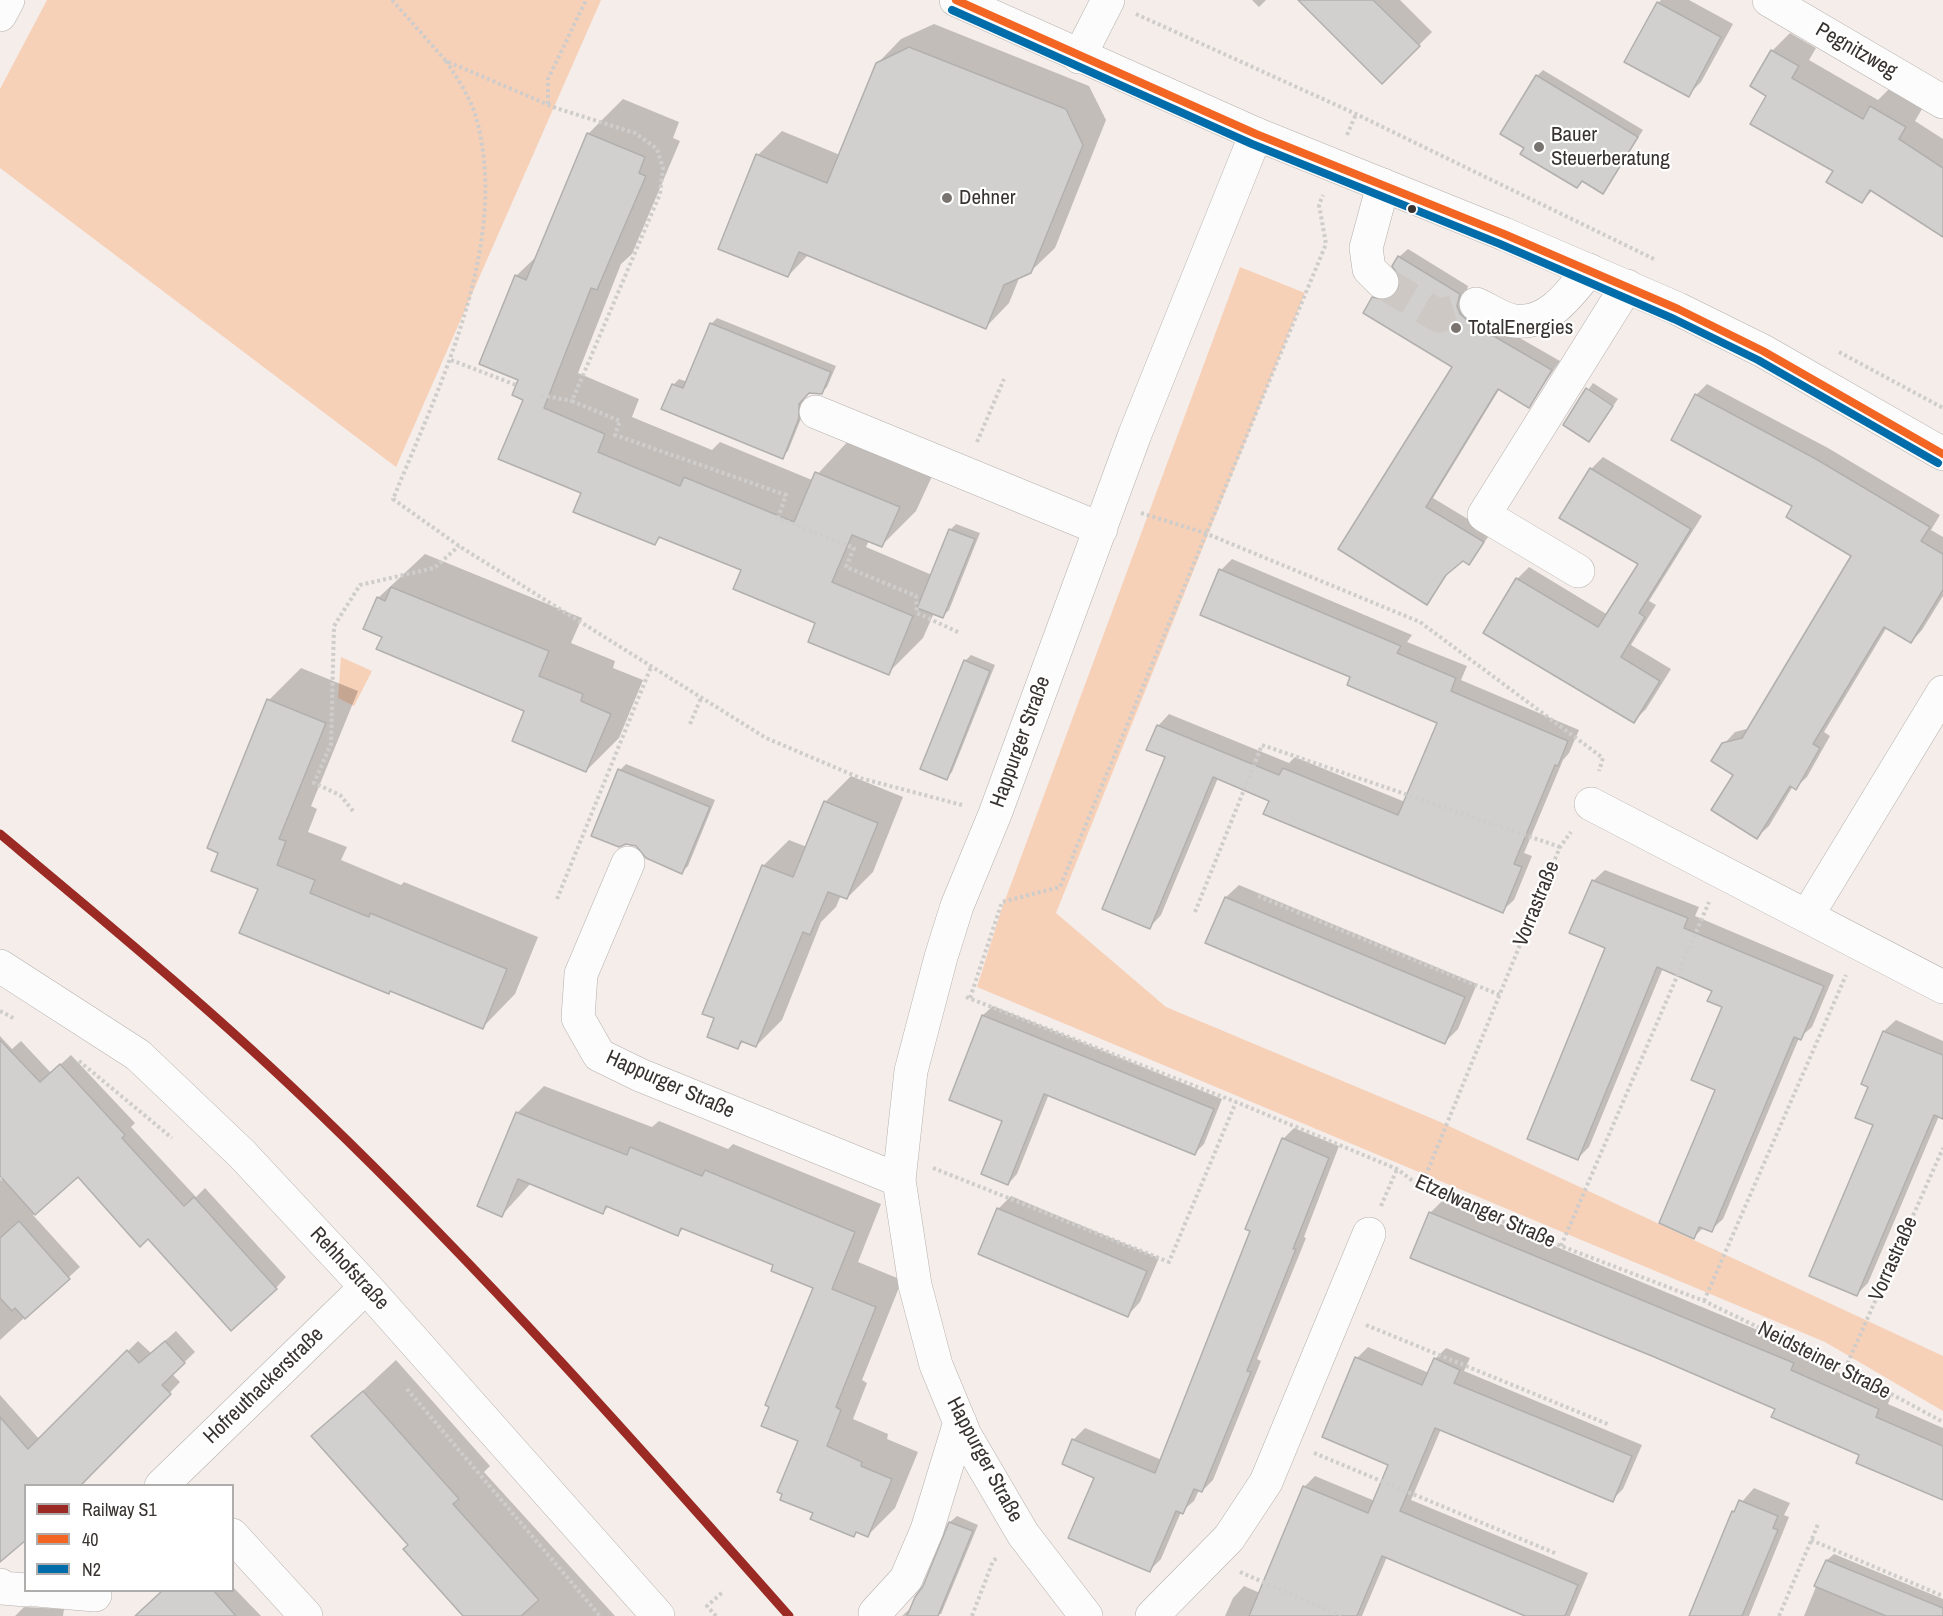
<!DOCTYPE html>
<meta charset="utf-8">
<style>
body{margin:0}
#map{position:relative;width:1943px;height:1616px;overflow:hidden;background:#f4ede9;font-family:"Archivo Narrow",sans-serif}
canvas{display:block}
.legend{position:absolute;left:24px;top:1484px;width:210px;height:108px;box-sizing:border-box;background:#fff;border:2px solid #afadac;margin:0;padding:8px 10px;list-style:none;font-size:18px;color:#383330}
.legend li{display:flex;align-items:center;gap:12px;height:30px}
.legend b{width:30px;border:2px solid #afadac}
</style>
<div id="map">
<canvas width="1943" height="1616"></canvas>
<ul class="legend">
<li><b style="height:8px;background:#9a2a23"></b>Railway S1</li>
<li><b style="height:8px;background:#f26522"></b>40</li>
<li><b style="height:8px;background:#006ca9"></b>N2</li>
</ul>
</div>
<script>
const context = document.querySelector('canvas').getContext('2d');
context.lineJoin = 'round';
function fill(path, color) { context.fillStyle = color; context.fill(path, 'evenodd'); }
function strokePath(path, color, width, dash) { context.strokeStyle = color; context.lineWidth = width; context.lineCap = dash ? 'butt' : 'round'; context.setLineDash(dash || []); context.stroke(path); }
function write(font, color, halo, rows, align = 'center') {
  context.font = font + ' "Archivo Narrow",sans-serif'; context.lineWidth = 4.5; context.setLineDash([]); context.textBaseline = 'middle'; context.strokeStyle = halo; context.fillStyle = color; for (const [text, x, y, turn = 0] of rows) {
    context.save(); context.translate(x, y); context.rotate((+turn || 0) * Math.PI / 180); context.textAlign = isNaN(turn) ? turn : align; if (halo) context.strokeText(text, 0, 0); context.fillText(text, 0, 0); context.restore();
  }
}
const green = new Path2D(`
 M47 0H601L396 467 0 168V89Z
 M1240 267 1305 293 1056 913 1166 1007 1438 1121 1943 1356V1411L1825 1342 977 987 1001 911Z
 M341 657 372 671 354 706 338 698Z`);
const shadow = new Path2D(`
 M1252 0H1266L1259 7Z
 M1300 0H1400L1432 32 1382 82Z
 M1661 0H1689L1733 24 1701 82 1688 95 1658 3Z
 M934 24 1089 86 1106 120 1055 248 1030 272 1020 276 1009 303 986 327 809 254 788 276 758 155 782 131 840 155 877 64 901 39Z
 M1790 33 1816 48 1809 60 1878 100 1889 89 1922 109 1915 121 1943 139V235L1873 190 1862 201 1768 95 1772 51Z
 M1543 70 1643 130 1603 192 1584 180 1577 187 1526 148 1537 76Z
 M623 99 679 122 673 138 680 141 632 254 621 264 578 373 639 399 632 417 712 450 720 442 812 480 851 438 934 472 916 511 881 546 869 540 866 547 932 575 950 530 956 524 980 533 949 610 943 616 934 613 923 638 888 673 743 570 662 536 655 543 583 492 525 399 520 379 516 276 538 255 588 134Z
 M1408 249 1468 286 1465 297 1476 313 1560 361 1529 406 1500 388 1433 498 1491 533 1469 563 1463 560 1451 569 1427 603 1340 548 1454 367 1374 298 1382 290 1396 292 1400 290 1399 257Z
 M717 318 836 366 827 387 821 393 809 391 804 397V411L788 451 782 457 673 385 679 379 688 382 711 324Z
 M1593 383 1618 399 1589 440 1565 424Z
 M1707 384 1828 448 1940 515 1931 530 1943 537V596L1922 630 1911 642 1887 627 1824 732 1830 736 1807 777 1795 788 1793 786 1769 826 1757 837 1724 744 1735 732 1750 728 1853 556 1794 505 1696 395Z
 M1603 457 1702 516 1649 601 1656 605 1631 645 1671 669 1646 709 1634 721 1517 579 1529 567 1608 615 1640 564 1591 469Z
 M425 554 582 618 571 643 615 661 613 668 643 680 619 738 586 771 526 710 383 636 378 598Z
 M1232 559 1412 635 1407 642 1467 666 1461 680 1579 730 1569 753 1563 760 1524 853 1532 856 1514 900 1502 911 1271 800 1218 778 1161 915 1150 927 1167 757 1158 726 1169 714 1289 763 1295 757 1405 802 1439 722 1352 676 1221 570Z
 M971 655 995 665 952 772 946 778 965 661Z
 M301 668 358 691 311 806 317 809 308 832 347 847 341 860 401 885 404 882 538 937 515 994 483 1027 260 889 269 700Z
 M626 764 715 800 688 866 682 872 620 770Z
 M851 776 903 797 873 872 847 898 841 895 836 907 821 922 782 1020 756 1046 744 1041 737 1048 716 1018 763 866 789 840 807 847 825 802Z
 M1605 870 1699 907 1695 916 1834 975 1812 1027 1799 1038 1723 1219 1711 1230 1704 1227 1694 1237 1717 1089 1724 1007 1714 990 1663 968 1589 1147 1578 1158 1607 948 1593 881Z
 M1239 885 1477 984 1458 1029 1445 1042 1226 897Z
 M993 1006 1222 1099 1204 1144 1194 1154 1049 1094 1017 1174 1008 1184 1004 1120 983 1015Z
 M1896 1020 1943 1041V1118L1939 1116 1868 1283 1857 1294 1875 1124 1870 1087 1863 1083 1884 1031Z
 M0 1036 12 1049 21 1041 51 1073 71 1055 135 1123 131 1127 196 1197 205 1188 286 1277 276 1288 148 1237 78 1175 33 1215 80 1267 0 1340Z
 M544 1086 652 1127 659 1121 728 1149 733 1144 881 1204 858 1262 902 1280 862 1380 867 1383 853 1419 888 1434 887 1439 918 1452 895 1508 868 1535 858 1531 853 1535 815 1512 800 1440 814 1288 775 1264 685 1227 678 1234 609 1206 603 1212 531 1183 502 1215 517 1113Z
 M1294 1128 1339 1146 1304 1237 1306 1238 1257 1359 1261 1361 1213 1480 1202 1491 1199 1490 1194 1501 1181 1512 1161 1559 1150 1570 1096 1477 1064 1463 1073 1440 1085 1428 1162 1460 1251 1230 1283 1139Z
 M1011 1196 1159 1258 1140 1302 1128 1315 998 1209Z
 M1443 1200 1806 1350 1803 1357 1891 1396 1888 1404 1943 1428V1499L1777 1408 1412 1257 1430 1213Z
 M176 1331 195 1352 172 1374 180 1382 81 1486H26L0 1545V1395L40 1440 138 1341 151 1353Z
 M1368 1347 1429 1373 1435 1359 1446 1348 1470 1358 1464 1371 1642 1445 1623 1489 1612 1500 1441 1429 1411 1500 1588 1573 1570 1616H1529L1387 1557 1362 1616H1225L1233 1598 1244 1586 1260 1593 1304 1487 1315 1476 1375 1501 1390 1464 1357 1358Z
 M396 1360 490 1466 484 1472 615 1616H464L410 1544 314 1436Z
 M1754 1488 1790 1503 1784 1515 1789 1517 1749 1616H1690L1733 1512Z
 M957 1516 978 1525 941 1614 902 1616 913 1606 925 1587 950 1522Z
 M1834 1554 1943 1599V1616H1804L1827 1560Z
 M232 1586 261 1616H162L164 1590H232Z
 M24 1607 64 1609 63 1616H15Z`);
const building = new Path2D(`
 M1298 0H1373L1420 46 1382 84Z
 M1657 2 1721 37 1689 97 1624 62Z
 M909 47 1066 109 1083 145 1031 273 1004 285 986 329 799 252 788 277 718 249 756 154 827 183 876 63Z
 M1771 50 1799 66 1792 78 1863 119 1870 106 1906 127 1899 139 1943 168V237L1870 190 1862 203 1826 182 1833 171 1750 124 1766 96 1750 86Z
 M1536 75 1638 137 1603 194 1582 181 1577 188 1520 154 1524 148 1500 134Z
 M587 133 645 157 639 173 646 176 597 290 591 288 544 408 605 434 598 452 680 486 684 477 794 522 815 472 900 507 882 547 852 535 832 582 913 616 889 675 808 642 815 623 733 589 741 570 659 537 655 545 573 512 581 493 498 459 523 400 512 395 518 380 479 364 515 275 526 280Z
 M1398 256 1460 294 1457 306 1460 314 1468 321 1552 370 1529 408 1498 389 1426 507 1484 542 1469 565 1463 561 1446 575 1427 605 1338 549 1452 367 1363 313 1372 297 1386 300 1396 295 1400 287V278L1392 266Z
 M710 323 831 372 822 394 809 393 799 404V418L783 459 661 409 672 384 683 388Z
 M1586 388 1613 406 1589 442 1563 425Z
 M1695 394 1816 459 1930 527 1921 541 1943 554V590L1911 643 1884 627 1813 744 1820 748 1796 790 1790 786 1757 839 1711 810 1733 775 1711 761 1722 743 1742 738 1851 556 1786 517 1792 506 1671 440Z
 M1590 468 1691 529 1639 613 1645 617 1621 657 1660 681 1634 723 1483 633 1516 578 1598 627 1638 564 1559 518Z
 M949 529 975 539 943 618 917 608Z
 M1219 569 1401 646 1397 653 1456 678 1451 691 1568 741 1558 766 1555 765 1514 864 1522 867 1503 913 1263 814 1269 801 1213 777 1150 929 1102 909 1165 757 1146 750 1157 725 1279 775 1283 768 1398 815 1437 723 1347 685 1350 677 1200 615Z
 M391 587 549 651 539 676 583 694 581 701 611 714 586 772 512 741 524 711 376 649 382 637 363 629 377 597 385 601Z
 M964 660 990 671 947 780 920 769Z
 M267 699 326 723 279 839 286 841 277 865 315 880 310 893 369 917 370 913 507 969 483 1029 390 991 389 994 239 933 258 889 211 871 218 853 207 848Z
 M618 769 710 807 682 874 646 858 636 846 626 844 619 847 591 836Z
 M824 801 878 823 847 899 828 892 810 935 803 932 756 1047 741 1041 738 1049 707 1037 714 1018 702 1014 762 865 793 877Z
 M1592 880 1688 918 1684 928 1824 986 1801 1040 1794 1037 1712 1232 1699 1227 1694 1239 1659 1223 1715 1090 1691 1080 1722 1007 1707 1001 1712 991 1657 967 1578 1160 1527 1139 1605 948 1569 933Z
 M1225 897 1465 997 1445 1044 1205 943Z
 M982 1015 1214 1109 1195 1155 1044 1094 1008 1185 981 1174 1002 1121 949 1100Z
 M1883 1031 1943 1055V1119L1934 1115 1857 1296 1809 1276 1873 1125 1855 1118 1868 1087 1861 1084Z
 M0 1040 40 1082 60 1064 125 1135 122 1138 184 1206 194 1197 277 1289 231 1331 148 1239 140 1247 78 1177 35 1215 0 1176Z
 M516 1112 627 1155 630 1147 702 1176 705 1170 855 1232 832 1289 876 1307 836 1407 841 1410 827 1446 862 1462 861 1466 892 1479 868 1537 856 1532 854 1537 810 1519 813 1513 780 1500 782 1494 777 1492 798 1441 761 1426 769 1407 765 1405 813 1288 771 1271 773 1265 681 1228 678 1236 606 1206 603 1214 518 1179 502 1217 477 1206Z
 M1282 1138 1329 1158 1293 1249H1296L1247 1371 1251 1372 1202 1492 1194 1489 1183 1514 1176 1511 1150 1572 1068 1538 1094 1478 1062 1464 1072 1439 1155 1473 1250 1231 1245 1229Z
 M997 1208 1147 1271 1128 1317 978 1254Z
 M1429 1212 1794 1363 1791 1370 1879 1409 1876 1417 1943 1446V1500L1856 1463 1859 1455 1771 1417 1775 1409 1652 1356 1410 1258Z
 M19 1221 70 1279 25 1319 15 1308 12 1311 0 1298V1238Z
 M165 1341 185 1363 162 1385 171 1394 81 1485H26V1540L0 1562V1417L28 1449 127 1350 139 1363Z
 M1355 1357 1422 1385 1434 1358 1460 1370 1454 1383 1632 1456 1613 1502 1435 1428 1400 1511 1578 1585 1565 1616H1525L1382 1556 1357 1616H1249L1303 1486 1368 1513 1388 1465 1322 1437Z
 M363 1391 459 1499 453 1504 539 1600 521 1616H463L403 1549 408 1545 311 1436Z
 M1739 1500 1778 1516 1773 1528 1778 1530 1742 1616H1689L1732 1511 1734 1512Z
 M949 1522 973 1531 938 1616H907L915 1597 923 1586Z
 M1826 1560 1943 1608V1616H1886L1814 1586Z
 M163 1590H213L236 1616H135Z`);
const minorTunnel = new Path2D(`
 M1382 282 1439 316 1476 304`);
const path = new Path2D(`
 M392 0 446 61 556 108 635 133 657 149 663 168 660 194 572 401 620 421 615 435 786 495 778 518 854 548 846 567 916 596 917 613 960 633
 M1136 14 1356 114 1656 260
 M446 61C457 78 470 97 476 117 511 243 440 384 393 499L459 546 766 738 860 778 962 805
 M548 104V79L586 0
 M1347 135 1356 114
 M1839 352 1943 408
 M451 360 516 385
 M541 395 572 401
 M977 442 1004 379
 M1141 513 1205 533 1420 622 1603 758 1599 771
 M690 724 701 698
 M353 811 340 795 314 783 331 744 334 626 360 585 434 568 459 546
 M1258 896 1500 995
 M557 899 651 667
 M1195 912 1262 745 1560 847
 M966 997 1236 1102 1397 1169 1421 1187 1561 1246 1704 1301 1845 1369 1943 1422
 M970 998 1002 902 1060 887 1326 244 1319 205 1323 195
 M0 1011 15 1019
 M79 1061 172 1138
 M933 1168 1169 1262 1236 1102
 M0 1179H2
 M1421 1187 1560 847 1571 832
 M1381 1206 1397 1169
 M1561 1246 1709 902
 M1704 1301 1846 975
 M1366 1325 1610 1425
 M1845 1369 1943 1148
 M407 1389 600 1616
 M1314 1453 1557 1554
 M1811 1540 1943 1596
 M1240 1572 1341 1616
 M716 1616 707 1606 724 1591
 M972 1616 993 1561 998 1557
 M1779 1616 1819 1522`);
const minor = new Path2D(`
 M1769 0 1943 102
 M0 15 8 0
 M1079 57 1108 0
 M1382 282 1369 269 1366 248 1383 185
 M1476 304C1488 309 1503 320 1515 321 1549 325 1571 292 1589 270
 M816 412 1101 529
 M1578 571 1484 515 1627 286
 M1591 804 1943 987
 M628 863 581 974 578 1018 599 1055 640 1075 899 1180
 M1807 916 1943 692
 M0 966 138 1055 242 1154 366 1287 658 1616
 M161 1486 366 1287
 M232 1535 306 1616
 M0 1585 2 1588 26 1590
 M37 1590 95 1595
 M875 1613 906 1579 927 1530 960 1422
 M1086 1616 1023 1534 965 1435 936 1365 915 1285 899 1180 911 1071 941 957 957 906 995 814 1135 434 1256 134
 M1152 1616 1229 1538 1266 1482 1369 1234`);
const major = new Path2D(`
 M956 0 1256 134 1504 234 1678 309 1763 351 1943 454`);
const bus1 = new Path2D(`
 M956 0 1256 134 1504 234 1678 309 1763 351 1943 454`);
const bus2 = new Path2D(`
 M952 10 1252 144 1500 244 1674 319 1758 360 1938 463`);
const rail1 = new Path2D(`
 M0 834C109 925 218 1015 320 1114 485 1273 637 1444 789 1616`);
const markers = [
 [1539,147,6,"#7a7471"],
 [947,198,6,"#7a7471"],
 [1412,209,5,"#383330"],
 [1456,328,6,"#7a7471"]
];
const streetNames = [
 ["Pegnitzweg",1856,51,30],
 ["Happurger Straße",1021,742,-70],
 ["Vorrastraße",1537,904,-68],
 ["Happurger Straße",670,1085,24],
 ["Etzelwanger Straße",1485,1212,24],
 ["Vorrastraße",1894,1259,-66],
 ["Rehhofstraße",349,1269,47],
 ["Neidsteiner Straße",1824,1361,27],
 ["Hofreuthackerstraße",264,1386,-44],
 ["Happurger Straße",984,1460,62]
];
const poiNames = [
 ["Bauer",1551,135],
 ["Steuerberatung",1551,159],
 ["Dehner",959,198],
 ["TotalEnergies",1468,328]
];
fill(green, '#f7d0b8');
fill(shadow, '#0003');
fill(building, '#d1d0ce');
strokePath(building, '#b1b0ae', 1.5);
strokePath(minorTunnel, '#cec8c4', 33, [33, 16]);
strokePath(minor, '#b5b0ad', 34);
strokePath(major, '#b5b0ad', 34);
strokePath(path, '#cfcdcb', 4, [3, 3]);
strokePath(minor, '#fdfcfc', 33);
strokePath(major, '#fdfcfc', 33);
strokePath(bus1, '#f26522', 8);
strokePath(bus2, '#006ca9', 8);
strokePath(rail1, '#9a2a23', 9);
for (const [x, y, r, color] of markers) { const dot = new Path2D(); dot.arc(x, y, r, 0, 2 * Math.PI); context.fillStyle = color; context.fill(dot); strokePath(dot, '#fff', 2); }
write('21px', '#383330', '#fff', streetNames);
write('21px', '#383330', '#fff', poiNames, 'left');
</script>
